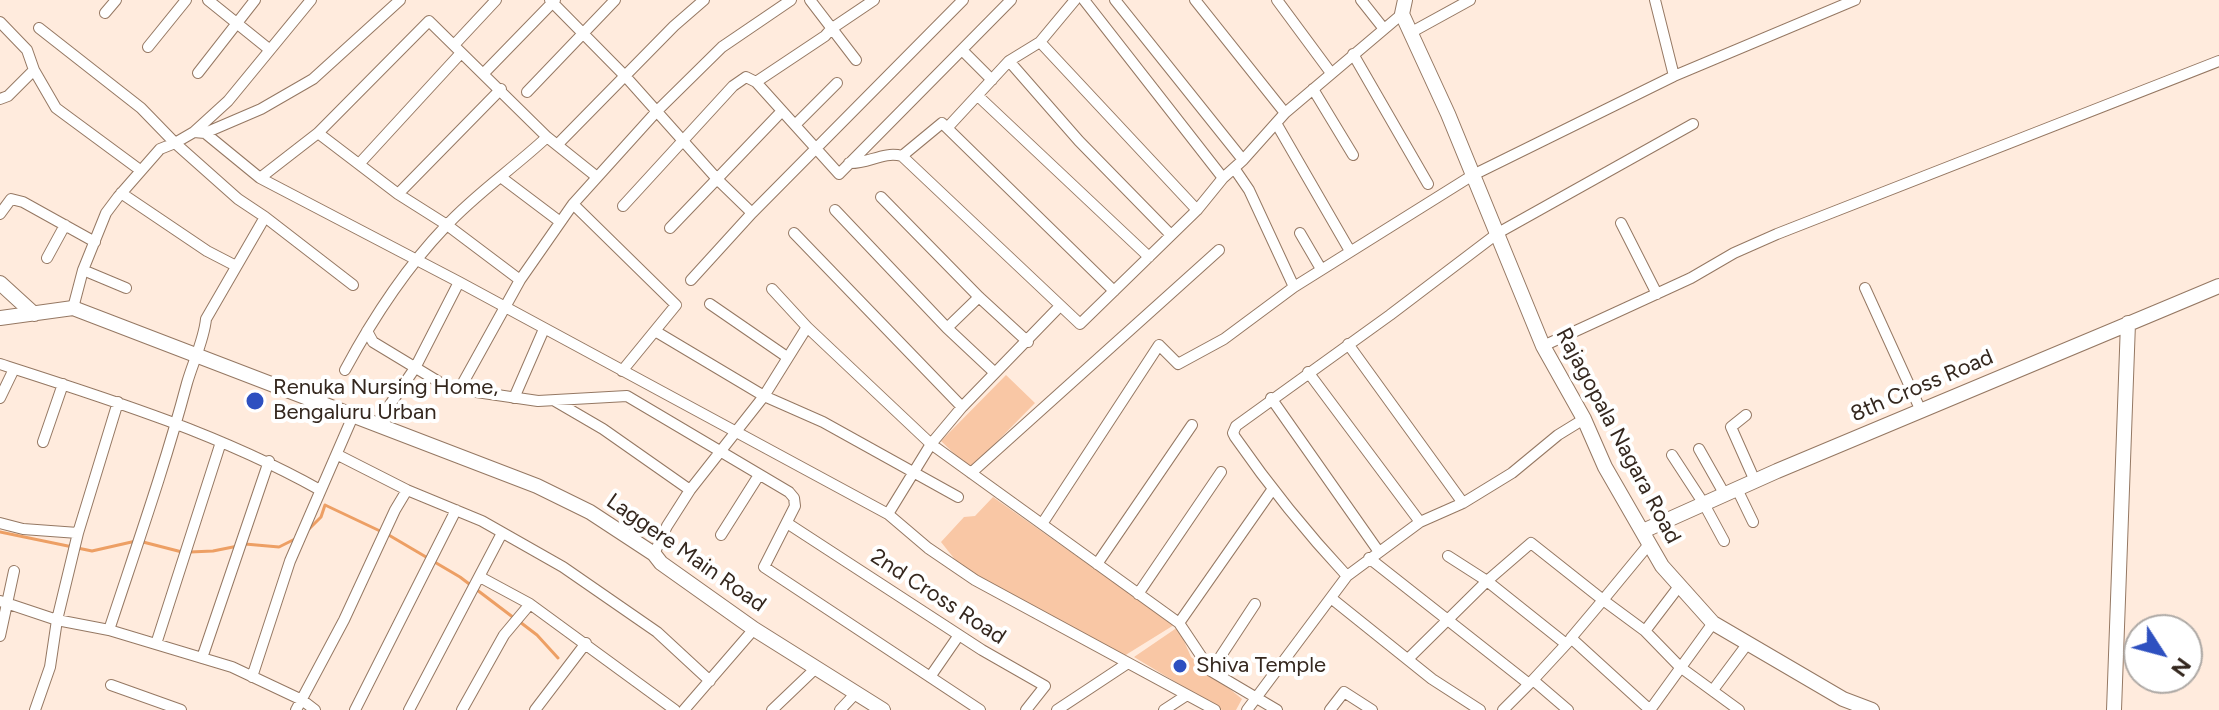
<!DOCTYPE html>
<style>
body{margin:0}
#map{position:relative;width:2219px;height:710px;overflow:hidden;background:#ffebdd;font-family:Figtree,sans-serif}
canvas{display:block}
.north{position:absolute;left:2123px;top:614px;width:80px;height:80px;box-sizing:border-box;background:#fff;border:2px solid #aea9a5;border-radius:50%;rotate:126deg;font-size:22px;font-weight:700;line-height:32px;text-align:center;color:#34271e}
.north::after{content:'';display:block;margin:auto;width:28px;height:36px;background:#2e50c0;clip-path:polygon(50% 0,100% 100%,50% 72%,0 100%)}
</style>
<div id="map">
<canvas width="2219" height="710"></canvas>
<div class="north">N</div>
</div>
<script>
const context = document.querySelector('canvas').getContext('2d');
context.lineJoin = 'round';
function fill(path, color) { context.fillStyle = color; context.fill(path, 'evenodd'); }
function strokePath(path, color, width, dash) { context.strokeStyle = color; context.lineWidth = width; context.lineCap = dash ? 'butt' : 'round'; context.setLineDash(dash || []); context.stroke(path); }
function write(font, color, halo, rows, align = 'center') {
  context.font = font + ' Figtree,sans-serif'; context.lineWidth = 8; context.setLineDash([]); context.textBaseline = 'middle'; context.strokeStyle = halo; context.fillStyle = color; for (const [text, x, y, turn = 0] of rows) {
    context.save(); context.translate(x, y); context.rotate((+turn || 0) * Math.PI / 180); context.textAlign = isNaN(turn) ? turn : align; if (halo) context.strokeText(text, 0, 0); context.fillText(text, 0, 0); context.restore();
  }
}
const green = new Path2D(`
 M1006 375 1035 403 970 469 941 441Z
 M993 497 1174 625 1124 656 961 567 941 542 964 517 975 516Z
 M1178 627 1191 657 1242 699 1236 710H1222L1134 657Z`);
const stream = new Path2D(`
 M308 530 321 517 325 505 380 531
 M0 532 92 551 136 541
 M387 534 460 577 514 618
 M143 542 182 552
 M245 544 279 547 295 539
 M190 552 213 551 238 546
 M520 622 537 635 558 658`);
const street = new Path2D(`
 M208 0 270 50
 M550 0 626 77 718 180 752 213
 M810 0 856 60
 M1084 0 1223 178
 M1115 0 1243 160
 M1195 0 1285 113
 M1277 0 1331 73
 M1361 0 1384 29
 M1655 0 1674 76
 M105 13 116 0
 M0 22 27 50 34 70 56 108 140 170
 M39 28 141 108 175 143 238 199 265 217 206 319C204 340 193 362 187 383 165 466 136 548 109 630
 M1410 33 1470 0
 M1040 42 1197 210
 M454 45 496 0
 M148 47 186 0
 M962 50 992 80
 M1353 54 1428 184
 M1009 61 1079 141 1170 234
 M198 73 255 0
 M484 73 555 0
 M756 82 825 36 831 29 874 0
 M1313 89 1353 155
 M527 92 615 0
 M978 96 1149 257
 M0 99 8 96 34 70
 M1276 123 1350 251
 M795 125 837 83
 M948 127 1009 61 1040 42 1075 0
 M194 132 205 133 260 178 459 282 888 514 928 548 975 580 1215 710
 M205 133 261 109 313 79 400 0
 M318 133 398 194 447 225 520 280
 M557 145 597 177
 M902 156 1080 324 1197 210 1223 178 1243 160 1285 113 1402 14
 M849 163C868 164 883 151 902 156L942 123 1114 291
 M359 164 461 53
 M1234 168 1249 190 1294 287
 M260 178 318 133 429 21 547 137
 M502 178 559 221
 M121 193 207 251 236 266
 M398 194 501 89
 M881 197 979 297 1028 342
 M573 204 676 305 622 371
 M623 206 733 86 746 77 756 82 839 174 1011 0
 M835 210 947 328 995 373
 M0 214 11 199 23 202 95 242
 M265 217 353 285
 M1621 223 1657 294
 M670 228 782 111
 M794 233 962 407
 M1300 233 1321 269
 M47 258 65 225
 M83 270 126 288
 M691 280 752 213 963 0
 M1865 288 1921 411
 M772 289 807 327
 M710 304 787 357
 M73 308 83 270 106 213 118 197 160 149 175 143 194 132 228 101 311 0
 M947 328 979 297
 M367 331 373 342 449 388 538 401 627 396 789 492 794 498 795 506 764 567 980 710
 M655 331 764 396 823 422 958 497
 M1348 344 1463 503
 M1543 346 1691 278 1734 253 1777 234 2219 61
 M0 364C109 399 220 434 320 490
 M345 370C373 318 404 270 445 227 475 194 514 168 547 137L557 145 674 26 704 0
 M1308 372 1420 522
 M459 390 520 280 573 204 657 111 722 47 791 0
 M0 398 14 369
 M514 398 544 329
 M1271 398 1379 552
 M555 401 603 429 690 490
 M1746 415 1731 427 1755 481
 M376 425 415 368 459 282
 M43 442 63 384
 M1699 449 1725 495
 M338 455 407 490 482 521 563 567 657 632 710 681
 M1672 455 1704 504 1724 541
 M971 473 1219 250
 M1737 489 1753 522
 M888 514 931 444 962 407 1060 306
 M0 523 23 529 78 533
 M787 523 982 650 1045 686 1026 710
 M1042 524 1159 345 1178 364 1224 339 1294 287 1473 175 1674 76 1855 0
 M721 535 759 475
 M1650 543 1603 600 1645 631 1680 667 1739 710
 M654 554 667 526 690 490 764 396 807 327 931 444 1179 623 1211 671 1277 710
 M1448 556 1487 581 1566 644
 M1369 558 1529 684 1533 680 1568 710
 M1097 564 1192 425
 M1347 576C1306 532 1269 486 1235 437L1233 433 1236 426 1390 315 1498 233 1693 124
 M480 577 530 604 675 710
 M1138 594 1221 472
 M1331 598 1432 679 1480 710
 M0 601 57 620 109 630 232 667 302 700 315 710
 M1179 623 1272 490
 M1645 631 1680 585
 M0 636 14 571
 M156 644 221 442
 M202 658 269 461
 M1408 659 1487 581 1531 543 1603 600 1571 638 1650 710
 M1211 671 1255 604
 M252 677 290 561 353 416
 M930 677 959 635
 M1533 680 1570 640
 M111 685 181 710
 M1713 690 1748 643
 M35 710 50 667 57 620 78 533 118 402
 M296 710 344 620 395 510 407 490
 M355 710 456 510
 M409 710 502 533
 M462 710 504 635 530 604
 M535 710 586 643
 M684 710 754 629
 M772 710 816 668
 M840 710 856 693
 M1057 710 1128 663
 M1164 710 1187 695
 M1247 710 1347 576 1420 522 1463 503 1512 473 1558 435 1584 419
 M1330 710 1344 692 1372 710
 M1503 710 1529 684
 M1650 710 1713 623`);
const secondary = new Path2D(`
 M1405 0 1402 14 1448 114 1543 346 1584 419 1605 467 1662 566 1713 623 1843 699 1872 710
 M0 283 34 314
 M0 318 73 308 537 486 590 512 654 554 661 563 754 629 883 710
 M1643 531 1777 471 2219 286
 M2114 710 2128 323`);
const markers = [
 [255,401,10,"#2e50c0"],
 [1180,666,8,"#2e50c0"]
];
const streetNames = [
 ["8th Cross Road",1922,386,-23],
 ["Rajagopala Nagara Road",1618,436,62],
 ["Laggere Main Road",686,553,35],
 ["2nd Cross Road",938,597,33]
];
const poiNames = [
 ["Renuka Nursing Home,",273,388],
 ["Bengaluru Urban",273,413],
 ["Shiva Temple",1196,666]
];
fill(green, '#f9c7a5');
strokePath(stream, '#ed9f64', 3);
strokePath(street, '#957863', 12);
strokePath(secondary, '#957863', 16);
strokePath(street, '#fff', 10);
strokePath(secondary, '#fff', 14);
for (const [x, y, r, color] of markers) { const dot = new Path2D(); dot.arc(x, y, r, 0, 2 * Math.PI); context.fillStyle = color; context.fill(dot); strokePath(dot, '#fff', 3); }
write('22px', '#34271e', '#fff', streetNames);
write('22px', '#34271e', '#fff', poiNames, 'left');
</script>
